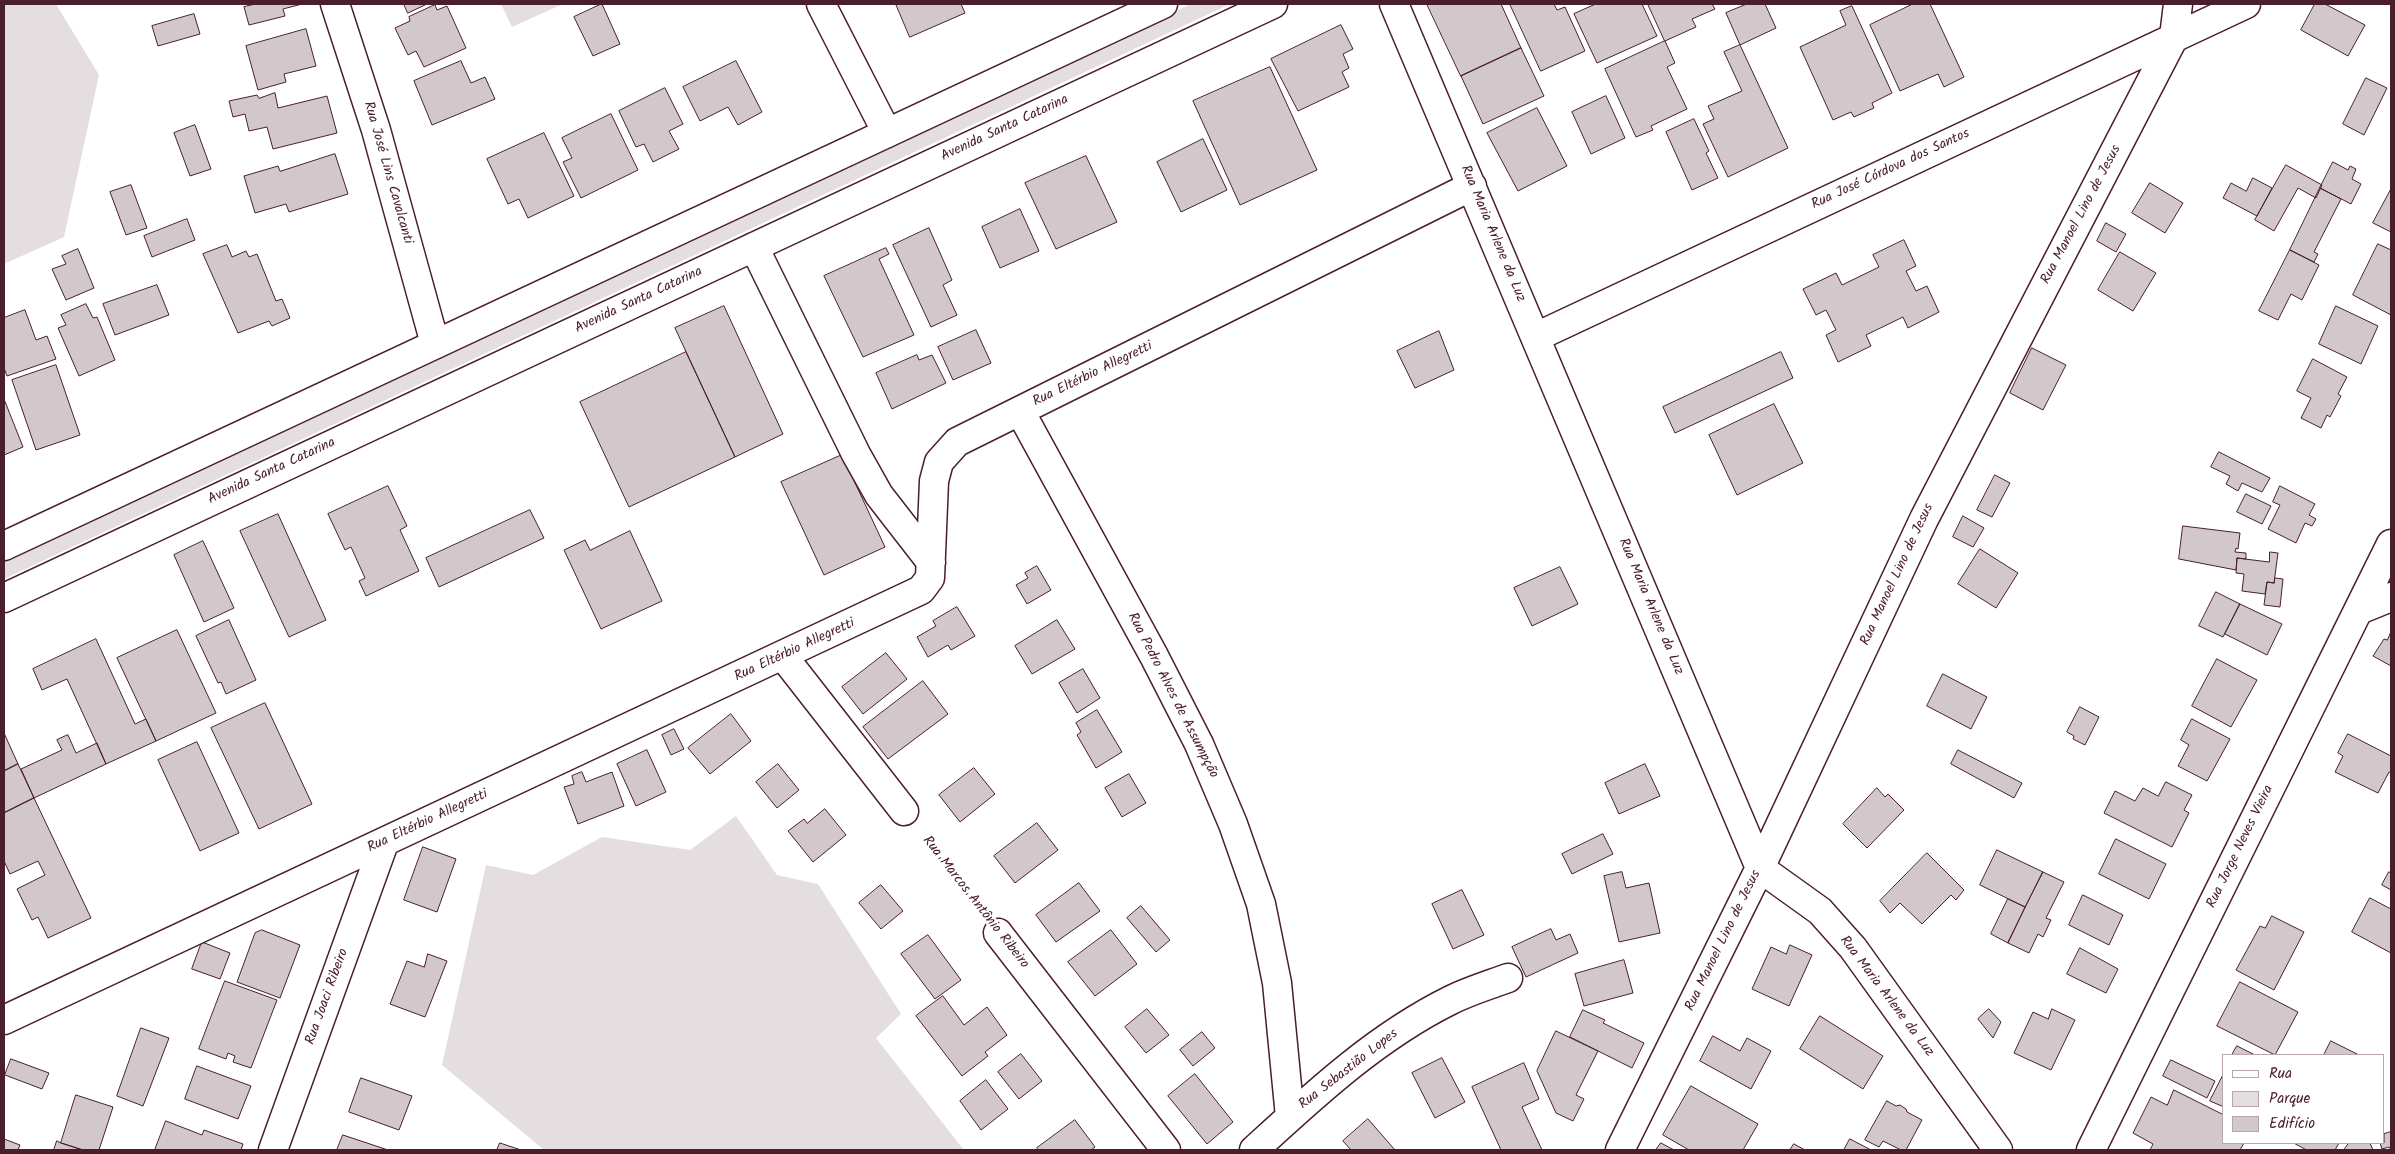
<!DOCTYPE html>
<meta charset="utf-8">
<style>
body{margin:0}
#map{position:relative;width:2395px;height:1154px;overflow:hidden;background:#fff;font-family:Kalam,sans-serif}
canvas{display:block}
.frame{position:absolute;inset:0;border:5px solid #4a1f2b;pointer-events:none}
.legend{position:absolute;left:2222px;top:1054px;width:162px;height:90px;box-sizing:border-box;background:#fff;border:1px solid #b7a5aa;margin:0;padding:6px 9px;list-style:none;font-size:15px;color:#4a1f2b}
.legend li{display:flex;align-items:center;gap:10px;height:25px}
.legend b{width:25px;border:1px solid #b7a5aa}
</style>
<div id="map">
<canvas width="2395" height="1154"></canvas>
<div class="frame"></div>
<ul class="legend">
<li><b style="height:6px;background:#fff"></b>Rua</li>
<li><b style="height:14px;background:#e5dee0"></b>Parque</li>
<li><b style="height:14px;background:#d2c7cb"></b>Edifício</li>
</ul>
</div>
<script>
const context = document.querySelector('canvas').getContext('2d');
context.lineJoin = 'round';
function fill(path, color) { context.fillStyle = color; context.fill(path, 'evenodd'); }
function strokePath(path, color, width, dash) { context.strokeStyle = color; context.lineWidth = width; context.lineCap = dash ? 'butt' : 'round'; context.setLineDash(dash || []); context.stroke(path); }
function write(font, color, halo, rows, align = 'center') {
  context.font = font + ' Kalam,sans-serif'; context.lineWidth = 4.5; context.setLineDash([]); context.textBaseline = 'middle'; context.strokeStyle = halo; context.fillStyle = color; for (const [text, x, y, turn = 0] of rows) {
    context.save(); context.translate(x, y); context.rotate((+turn || 0) * Math.PI / 180); context.textAlign = isNaN(turn) ? turn : align; if (halo) context.strokeText(text, 0, 0); context.fillText(text, 0, 0); context.restore();
  }
}
const green = new Path2D(`
 M4 4H56L99 75 64 237 4 264Z
 M501 4H563L512 27Z
 M1191 4H1230L4 579V561Z
 M736 816 777 875 818 884 901 1014 876 1038 964 1150H544L442 1065 486 865 533 875 602 837 690 850Z`);
const building = new Path2D(`
 M256 4H302L283 9 285 16 249 25 244 7Z
 M404 4H427L408 13Z
 M602 4 620 44 593 56 574 17Z
 M896 4H961L965 13 910 37Z
 M1427 4H1501L1521 48 1461 76Z
 M1510 4H1554L1557 10 1565 7 1585 51 1541 71Z
 M1596 4H1642L1657 36 1597 63 1574 14Z
 M1648 4H1712L1715 9 1692 19 1696 27 1665 41Z
 M1747 4H1765L1776 28 1740 45 1726 13Z
 M1913 4H1930L1964 77 1944 87 1938 74 1900 91 1870 25Z
 M2315 4H2325L2365 25 2348 56 2301 30Z
 M435 5 437 10 447 6 466 48 424 67 416 51 408 55 395 28 410 21 409 17Z
 M1852 6 1892 93 1872 103 1874 108 1854 117 1851 112 1833 120 1800 47 1846 25 1840 11Z
 M194 14 200 34 158 46 152 26Z
 M1341 25 1353 49 1343 54 1349 68 1342 72 1349 87 1298 111 1271 59Z
 M306 29 316 66 284 74 286 82 258 90 246 46Z
 M1665 41 1675 63 1667 67 1687 109 1651 126 1653 130 1636 137 1605 69Z
 M1740 45 1788 148 1728 177 1703 124 1714 119 1708 106 1742 91 1724 52Z
 M1521 48 1544 96 1483 124 1461 76Z
 M461 61 471 83 485 77 495 99 432 125 414 81Z
 M736 61 762 112 738 125 728 107 700 121 683 87Z
 M1270 67 1317 170 1240 205 1193 101Z
 M2366 78 2387 88 2364 135 2343 124Z
 M665 88 683 124 669 131 679 149 653 162 644 144 636 147 619 111Z
 M275 93 278 108 327 96 337 133 273 149 267 127 249 131 245 114 233 117 229 101 257 95 259 98Z
 M1606 96 1625 138 1591 154 1572 112Z
 M1537 108 1567 166 1518 191 1487 133Z
 M611 114 638 170 581 198 563 162 572 158 562 138Z
 M1694 119 1709 151 1706 153 1718 178 1692 190 1666 132Z
 M195 125 211 169 190 176 174 133Z
 M544 133 574 196 528 218 519 199 508 204 487 159Z
 M1203 139 1227 190 1181 212 1157 162Z
 M335 154 348 194 289 212 286 204 255 213 244 176 278 166 280 171Z
 M1086 156 1117 222 1056 249 1025 183Z
 M2333 162 2348 170 2350 166 2356 169 2352 179 2361 184 2351 204 2320 188Z
 M2286 165 2322 185 2316 198 2298 188 2274 231 2255 220Z
 M2253 178 2272 188 2257 216 2223 198 2231 183 2246 191Z
 M2150 183 2183 203 2165 233 2132 213Z
 M131 185 147 228 126 235 110 192Z
 M2320 188 2341 199 2314 252 2318 254 2314 262 2290 250Z
 M2391 189V232L2373 223Z
 M1020 209 1039 251 1000 268 982 227Z
 M187 219 195 240 152 257 144 236Z
 M2106 223 2126 234 2116 252 2097 241Z
 M929 228 952 280 943 285 957 315 931 327 893 245Z
 M1904 240 1916 266 1906 271 1916 291 1927 286 1939 312 1908 328 1903 317 1866 335 1871 346 1838 362 1826 335 1836 330 1826 310 1816 315 1803 289 1836 273 1842 285 1879 267 1873 255Z
 M2378 244 2391 250V315L2353 295Z
 M227 245 232 257 246 251 249 257 257 254 276 301 282 299 290 318 272 326 269 321 238 333 203 254Z
 M886 248 889 254 879 259 914 335 863 357 824 276Z
 M78 249 94 288 66 300 52 269 66 264 62 256Z
 M2290 250 2319 265 2302 300 2291 294 2278 320 2259 311Z
 M2120 252 2156 273 2133 311 2098 290Z
 M157 285 169 315 115 335 103 304Z
 M86 304 93 318 97 317 115 360 79 376 58 328 66 325 61 315Z
 M724 306 783 434 735 457 675 328Z
 M2336 306 2378 326 2361 364 2319 344Z
 M25 310 36 340 47 336 56 359 7 376 4 368V318Z
 M976 330 991 363 953 380 938 347Z
 M1439 331 1454 370 1415 388 1397 351Z
 M2032 348 2066 365 2043 410 2010 393Z
 M686 352 735 457 629 507 580 402Z
 M1781 352 1793 378 1675 433 1663 407Z
 M917 355 919 360 932 355 946 383 892 409 876 373Z
 M2313 359 2347 377 2338 394 2341 396 2330 417 2327 415 2321 428 2301 418 2311 398 2297 391Z
 M56 365 80 435 36 450 12 380Z
 M4 399 23 447 4 455Z
 M1774 404 1803 463 1737 495 1709 435Z
 M2219 452 2270 478 2262 492 2242 483 2238 491 2226 484 2230 476 2211 467Z
 M842 455 885 547 824 575 781 482Z
 M1995 475 2010 483 1992 517 1977 510Z
 M388 486 407 526 400 530 419 571 366 596 359 581 365 578 351 547 345 550 328 514Z
 M2280 486 2315 504 2309 515 2316 519 2312 526 2305 523 2296 543 2268 529 2280 505 2273 502Z
 M2246 494 2271 506 2262 524 2237 512Z
 M530 510 544 538 439 587 426 558Z
 M278 514 326 620 289 637 240 531Z
 M1963 516 1984 528 1973 547 1953 537Z
 M2183 526 2240 533 2238 549 2236 548 2235 552 2246 553V559L2237 558 2236 570 2179 559Z
 M630 531 662 601 601 629 564 550 585 540 590 550Z
 M203 541 234 608 204 622 174 555Z
 M1980 549 2018 573 1996 608 1958 584Z
 M2270 552 2278 553 2274 583 2267 582 2265 594 2242 591 2244 574 2236 573 2237 558 2269 562Z
 M1037 566 1051 590 1027 604 1016 585 1028 578 1025 573Z
 M1560 567 1578 604 1532 626 1514 588Z
 M2275 578 2283 579 2280 607 2264 605 2267 582 2274 583Z
 M2216 592 2240 604 2223 637 2199 626Z
 M2240 604 2282 624 2267 655 2225 634Z
 M957 607 975 636 951 650 948 645 928 657 917 637 936 626 933 621Z
 M229 620 256 680 226 694 221 682 218 683 196 636Z
 M1057 620 1075 649 1032 674 1015 646Z
 M177 630 216 713 156 741 117 658Z
 M2391 632V666L2373 656 2384 639 2387 640Z
 M96 639 135 724 146 719 156 741 106 764 67 679 42 690 33 669Z
 M886 653 907 679 863 714 842 687Z
 M2217 659 2257 680 2231 727 2192 706Z
 M1083 669 1100 698 1077 713 1059 683Z
 M1943 674 1987 697 1971 729 1927 706Z
 M923 681 948 714 888 759 863 727Z
 M265 703 312 804 259 829 211 728Z
 M2080 707 2099 717 2085 745 2073 739 2074 736 2067 732Z
 M1097 710 1122 752 1096 768 1077 735 1081 732 1076 723Z
 M731 714 751 741 710 774 688 748Z
 M2192 719 2230 739 2207 781 2178 766 2189 745 2181 740Z
 M674 729 684 749 671 755 662 735Z
 M4 733 18 764 4 771Z
 M2348 734 2391 756V773L2389 772 2378 793 2335 772 2343 756 2338 753Z
 M68 735 76 753 97 743 106 764 34 798 21 769 62 750 57 740Z
 M197 742 239 833 200 851 158 760Z
 M647 750 666 792 636 806 617 764Z
 M1958 750 2022 783 2014 798 1951 764Z
 M18 764 34 798 4 813V771Z
 M778 764 799 790 777 808 756 782Z
 M1645 764 1660 796 1619 814 1605 783Z
 M974 768 995 794 960 822 939 795Z
 M582 772 586 782 612 772 624 806 578 824 564 787 574 784 572 776Z
 M1129 774 1146 803 1122 817 1105 788Z
 M2166 782 2192 795 2184 810 2189 813 2172 847 2104 813 2115 791 2135 801 2143 788 2158 796Z
 M1877 788 1885 797 1888 794 1904 810 1867 848 1843 824Z
 M34 798 91 918 48 938 38 917 32 920 17 889 45 875 38 861 10 874 4 861V813Z
 M825 809 846 835 813 862 788 831 804 819 807 823Z
 M1037 823 1058 850 1015 883 994 856Z
 M1603 834 1613 854 1572 874 1562 854Z
 M2116 839 2166 864 2149 899 2099 874Z
 M423 847 456 859 437 912 404 900Z
 M1997 850 2043 872 2025 907 1980 885Z
 M1927 853 1964 890 1956 900 1951 895 1922 924 1900 903 1890 913 1880 901Z
 M1622 872 1626 888 1649 883 1660 933 1619 942 1604 876Z
 M2043 872 2064 882 2046 918 2051 920 2043 937 2038 934 2029 953 2008 943Z
 M2389 872 2391 873V890L2382 885Z
 M1079 883 1100 911 1056 942 1036 915Z
 M881 885 903 911 881 929 859 903Z
 M1462 890 1484 935 1453 949 1432 904Z
 M2083 895 2123 915 2109 945 2069 925Z
 M2370 898 2391 909V953L2352 932Z
 M2008 899 2025 907 2008 943 1991 934Z
 M1141 906 1170 940 1156 952 1127 918Z
 M2272 916 2304 932 2274 990 2236 970 2260 926 2265 928Z
 M1551 929 1556 940 1570 934 1578 953 1526 977 1512 947Z
 M262 930 300 945 280 998 237 982 255 933Z
 M1111 930 1137 964 1095 996 1068 962Z
 M928 935 961 980 935 999 901 954Z
 M202 942 230 953 220 979 192 969Z
 M1790 945 1812 955 1789 1006 1752 989 1771 947 1786 954Z
 M2080 948 2118 969 2106 993 2067 974Z
 M428 954 447 961 425 1017 390 1004 407 961 424 967Z
 M1624 960 1633 993 1584 1006 1575 974Z
 M225 981 277 1000 251 1068 233 1062 235 1056 228 1053 226 1059 199 1049Z
 M2240 982 2298 1012 2275 1055 2217 1026Z
 M943 996 964 1025 987 1007 1007 1035 985 1052 988 1056 962 1076 916 1016Z
 M1147 1009 1169 1035 1146 1053 1125 1027Z
 M1989 1009 2001 1022 1993 1038 1978 1019Z
 M2052 1009 2075 1020 2051 1070 2014 1053 2033 1012 2048 1019Z
 M1583 1010 1605 1020 1603 1023 1644 1043 1632 1068 1570 1037Z
 M1820 1016 1883 1056 1863 1089 1800 1049Z
 M141 1028 169 1038 143 1106 117 1096Z
 M1556 1031 1598 1051 1576 1095 1584 1099 1573 1121 1556 1113 1537 1071Z
 M1202 1032 1215 1048 1193 1066 1180 1050Z
 M1713 1036 1740 1051 1747 1038 1771 1051 1751 1089 1700 1061Z
 M2331 1041 2359 1055H2324Z
 M2237 1046 2255 1055H2232Z
 M1021 1054 1042 1081 1019 1099 998 1072Z
 M1442 1058 1465 1102 1435 1118 1412 1073Z
 M11 1059 49 1073 42 1089 5 1075Z
 M2171 1060 2215 1081 2207 1098 2163 1076Z
 M1524 1063 1539 1099 1522 1107 1542 1150H1501L1472 1087Z
 M197 1066 251 1086 238 1119 185 1099Z
 M2224 1073V1107L2210 1101Z
 M1195 1074 1233 1122 1207 1144 1168 1096Z
 M361 1078 412 1096 399 1130 349 1112Z
 M986 1080 1008 1109 981 1130 960 1101Z
 M1691 1086 1758 1124 1743 1150H1689L1663 1135Z
 M2174 1090 2224 1115V1143H2244L2240 1150H2150L2153 1144 2133 1133 2151 1097 2167 1105Z
 M76 1095 113 1107 99 1150H83L61 1143Z
 M1887 1101 1896 1106 1900 1105 1906 1109 1907 1112 1922 1120 1906 1150H1901L1883 1141 1879 1147 1865 1140Z
 M1368 1119 1395 1150H1351L1343 1141Z
 M1075 1120 1095 1147 1091 1150H1038L1037 1148Z
 M166 1121 202 1135 204 1130 243 1144 241 1150H155Z
 M2391 1132V1150L2389 1147 2382 1149 2380 1143H2384V1134Z
 M343 1135 388 1150H337Z
 M4 1139 20 1145 18 1150H4Z
 M1850 1139 1871 1150H1844Z
 M57 1141 61 1143 83 1150H54Z
 M500 1143 521 1150H497Z
 M1661 1143 1674 1150H1656Z
 M2294 1143H2339L2335 1150H2307Z
 M2349 1143H2370L2373 1150H2344Z
 M1794 1144 1805 1150H1790Z`);
const path = new Path2D(`
 M924 838 978 908`);
const minor = new Path2D(`
 M335 4 376 130 435 344
 M821 4 887 133
 M1394 4 1760 868 1820 911 1853 948 1998 1150
 M754 247 856 454 879 495 931 562
 M1536 337 2246 4
 M1020 411 1154 656 1199 744 1233 824 1261 904 1277 983 1290 1117
 M2359 610 2391 597
 M783 656 904 811
 M998 933 1166 1150
 M4 1020 921 590 930 578 934 481 939 462 957 442 1472 186
 M273 1150 384 843
 M1254 1150C1314 1095 1376 1037 1451 1000 1469 991 1489 985 1508 978
 M1620 1150 1760 868 1924 519 2174 37 2178 4
 M2091 1150 2391 544`);
const primary = new Path2D(`
 M4 546 1163 4
 M4 598 1273 4`);
const streetNames = [
 ["Avenida Santa Catarina",1005,129,-25],
 ["Rua José Córdova dos Santos",1891,170,-25],
 ["Rua José Lins Cavalcanti",387,173,74],
 ["Rua Manoel Lino de Jesus",2082,215,-62],
 ["Rua Maria Arlene da Luz",1492,234,67],
 ["Avenida Santa Catarina",639,301,-25],
 ["Rua Eltérbio Allegretti",1093,375,-26],
 ["Avenida Santa Catarina",272,472,-25],
 ["Rua Manoel Lino de Jesus",1898,575,-65],
 ["Rua Maria Arlene da Luz",1650,607,67],
 ["Rua Eltérbio Allegretti",795,651,-25],
 ["Rua Pedro Alves de Assumpção",1172,696,63],
 ["Rua Eltérbio Allegretti",428,822,-25],
 ["Rua Jorge Neves Vieira",2241,847,-64],
 ["Rua Marcos Antônio Ribeiro",975,903,52],
 ["Rua Manoel Lino de Jesus",1724,941,-64],
 ["Rua Joaci Ribeiro",328,997,-70],
 ["Rua Maria Arlene da Luz",1886,997,53],
 ["Rua Sebastião Lopes",1349,1070,-38]
];
fill(green, '#e5dee0');
fill(building, '#d2c7cb');
strokePath(building, '#4a1f2b', 1);
strokePath(minor, '#4a1f2b', 31);
strokePath(primary, '#4a1f2b', 31);
strokePath(path, '#4a1f2b', 3, [1, 4]);
strokePath(minor, '#fff', 28);
strokePath(primary, '#fff', 28);
write('14px', '#4a1f2b', '#fff', streetNames);
</script>
